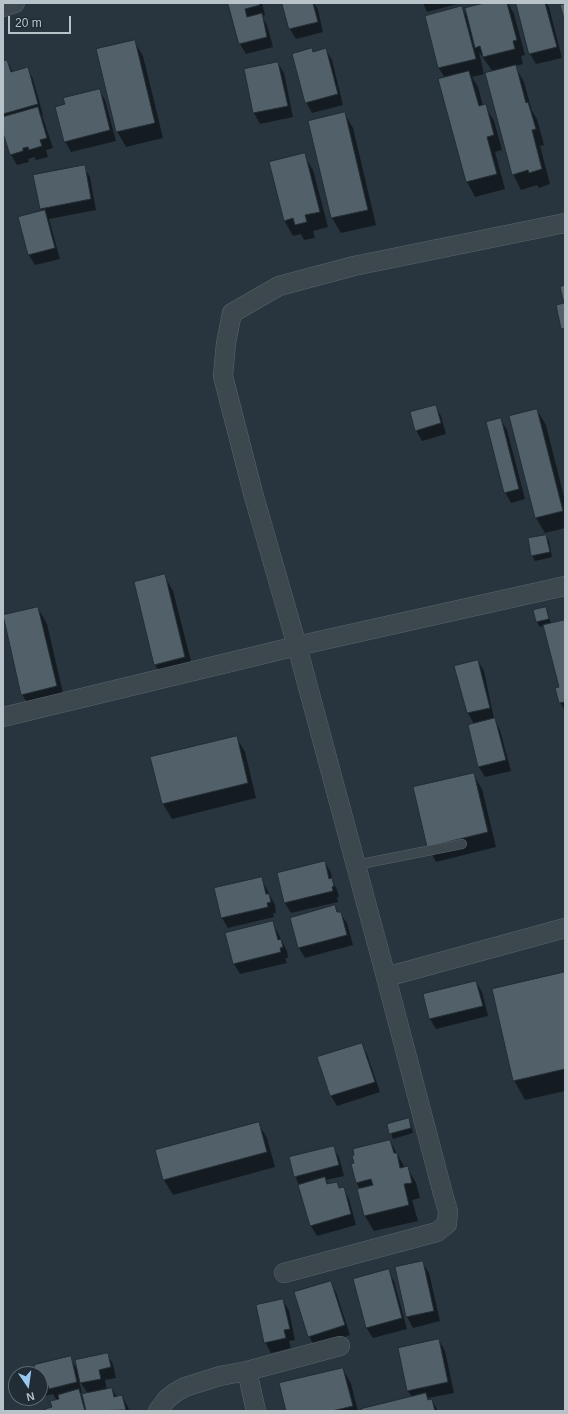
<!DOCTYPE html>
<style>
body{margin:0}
#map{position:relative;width:568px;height:1414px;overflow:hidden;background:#28353e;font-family:Helvetica,sans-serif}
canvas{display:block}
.frame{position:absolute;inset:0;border:4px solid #b8c2c9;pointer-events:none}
.north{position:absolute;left:8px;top:1366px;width:40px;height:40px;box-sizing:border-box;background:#212c34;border:1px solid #5d6870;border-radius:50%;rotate:167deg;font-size:11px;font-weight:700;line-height:16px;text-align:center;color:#b8c2c9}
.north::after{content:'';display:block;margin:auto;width:14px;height:18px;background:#98c8ef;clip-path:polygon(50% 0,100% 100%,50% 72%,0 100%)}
.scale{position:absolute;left:8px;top:16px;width:63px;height:18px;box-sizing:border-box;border:2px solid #b8c2c9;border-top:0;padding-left:5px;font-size:12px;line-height:14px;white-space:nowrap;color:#b8c2c9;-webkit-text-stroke:3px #212c34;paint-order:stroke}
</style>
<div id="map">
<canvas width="568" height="1414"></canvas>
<div class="frame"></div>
<div class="north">N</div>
<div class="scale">20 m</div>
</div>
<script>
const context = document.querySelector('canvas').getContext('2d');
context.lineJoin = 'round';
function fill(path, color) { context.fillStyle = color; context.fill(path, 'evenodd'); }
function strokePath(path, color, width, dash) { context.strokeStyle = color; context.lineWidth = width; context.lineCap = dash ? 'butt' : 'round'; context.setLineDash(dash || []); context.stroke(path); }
const shadow = new Path2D(`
 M229 3H262L265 15 262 16 267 25 273 47 246 54 240 44Z
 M283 3H314L318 10 323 32 296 39 290 29Z
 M423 3H457V4L427 12Z
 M489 3H508L514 14 525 55 521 56 523 64 515 66 524 82 532 111 537 119 544 145 540 146 550 184 539 188 537 185 521 190 513 174 493 72 479 52 484 74 472 77 478 87 483 106 485 105 494 121 502 150 495 152 505 189 475 197 467 182 445 78 439 68 426 16 462 7 468 18Z
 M517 3H546L549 7 562 58 536 64 530 54Z
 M134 41 143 56 163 138 126 147 117 131Z
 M312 50 314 53 326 50 332 60 343 105 312 113 306 102Z
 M7 61 13 72 27 68 33 79 43 115H42L53 148 46 150 48 157 36 160 34 157 28 159 29 162 17 165 11 155 7 141 3 135V62Z
 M278 63 284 73 293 117 260 124 254 113 245 70Z
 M99 90 105 100 116 141 71 152 65 141 66 105Z
 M344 113 353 128 376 225 341 233 332 218 310 121Z
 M304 155 313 170 328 227 313 231 315 238 304 240 301 234 293 236 284 220Z
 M84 167 90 177 96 210 49 219 60 259 35 265 29 255 43 212 41 208Z
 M435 406 441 416 446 434 422 441 416 430Z
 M537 410 546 425 565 501V528L545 533 536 518 510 417Z
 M501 420 507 430 525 499 511 503 505 492Z
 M546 536 549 541 552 557 535 561 532 555Z
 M164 575 173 591 194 673 164 680 155 665Z
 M38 608 47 624 65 702 31 710 22 694Z
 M545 608 548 613 551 624 565 621V711L560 702V688L544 626 540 627 537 622Z
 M478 661 484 671 494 719 500 730 511 771 485 777 479 767 469 726 474 724 468 713Z
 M236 737 245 752 256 798 172 819 163 804Z
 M473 774 482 789 496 847 436 862 428 846Z
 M325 862 331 873 333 882 337 890 339 897H337L338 902 291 913 285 903Z
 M261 878 275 905 276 913H273L274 917 228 928 222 918 215 889Z
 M335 906 339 913H340L347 923 353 945 305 958 299 948Z
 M273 923 287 951 288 958H285L287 963 240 974 234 964 227 934Z
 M565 973V1091L525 1100 514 1080Z
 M476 982 482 992 488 1016 436 1029 430 1019 424 995Z
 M361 1044 367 1054 380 1092 337 1106 331 1096 319 1058Z
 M408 1119 411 1124 413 1133 393 1139 388 1124Z
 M258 1123 267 1138 275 1167 173 1195 164 1180Z
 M390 1141 405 1168 407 1167 416 1183 420 1198 412 1200 418 1221 374 1231 365 1216 359 1190 360 1189 356 1182Z
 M333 1147 339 1157 344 1176 326 1180 329 1185 336 1183 340 1189 343 1188 349 1199 356 1225 317 1236 311 1226 299 1185 295 1176Z
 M422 1262 429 1273 440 1321 413 1328 407 1317 396 1268Z
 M388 1271 394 1281 407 1329 373 1338 366 1327Z
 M330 1282 336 1292 350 1335 315 1347 309 1336Z
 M283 1300 289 1311 295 1340 289 1341 291 1348 271 1353 265 1342Z
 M439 1340 445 1351 454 1393 428 1398 430 1401 432 1400 438 1411H363L412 1397 408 1391Z
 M107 1354 113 1364 116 1378 105 1380 107 1390 112 1389 117 1397 122 1396 128 1407 129 1411H47L53 1407 57 1401 53 1394 45 1396 40 1386V1374H37L70 1358 78 1371ZM79 1380 88 1394 84 1401 80 1393H82Z
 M343 1369 351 1384 358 1411H287Z`);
const building = new Path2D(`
 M228 3H259L260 5 245 9 247 17 262 13 267 37 239 44Z
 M282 3H313L318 22 289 29Z
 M485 3H507L517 40 513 41 515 49 483 57 480 46 475 48 465 8Z
 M516 3H545L557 47 529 54Z
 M565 4V22L560 5Z
 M462 6 476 59 438 68 425 16Z
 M135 40 155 123 116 132 96 49Z
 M312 48 313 52 326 48 338 94 305 103 292 54Z
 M7 60 11 72 28 67 38 104 3 114V61Z
 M278 62 288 106 253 113 244 69Z
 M516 65 526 103 528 102 536 129 532 130 542 169 529 173 528 170 512 175 485 73Z
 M469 71 479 106 486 104 494 135 487 137 497 174 466 182 438 79Z
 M100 89 110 130 64 142 55 107 65 104 63 98Z
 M38 107 47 138 40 140 42 146 29 150 28 147 23 148V151L10 155 3 133V117Z
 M345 112 368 210 331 218 308 121Z
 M305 153 320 212 305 215 307 222 295 225 293 218 284 221 269 162Z
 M85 165 91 199 40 209 33 175Z
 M45 210 55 248 28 255 18 217Z
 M565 285V328L561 329 556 305 564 303 560 287Z
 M436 405 441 423 415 431 410 412Z
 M537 409 563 511 535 518 509 416Z
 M501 418 519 489 504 493 486 422Z
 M546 535 550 552 531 556 528 538Z
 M165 574 185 657 154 665 134 582Z
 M38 607 57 686 21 695 3 615Z
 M546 607 549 619 536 622 533 610Z
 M565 620V703V702L559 703 555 688 559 687 543 625Z
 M478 660 490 708 467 713 454 666Z
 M495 718 506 760 478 767 468 725Z
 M237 736 248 783 162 804 150 757Z
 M474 773 488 832 427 847 413 787Z
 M325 861 329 879 332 878 334 886 332 887 333 891 284 903 277 873Z
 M262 877 266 894H269L271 902 267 903 268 907 221 918 214 888Z
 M335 905 337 912H341L347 935 298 948 290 918Z
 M273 921 278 940 281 939 283 947 280 948 281 952 233 964 225 933Z
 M565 972V1069L513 1081 492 989Z
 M476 981 483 1006 429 1019 423 994Z
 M362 1043 375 1082 330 1096 317 1057Z
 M409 1118 411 1128 389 1134 387 1124Z
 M259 1122 267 1152 163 1180 155 1150Z
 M390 1140 394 1153H397L400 1168 408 1166 412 1183 404 1184 409 1205 364 1216 357 1189 373 1185 371 1179 356 1183 351 1164 354 1163 352 1156 354 1155 353 1149Z
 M334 1146 339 1165 294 1177 289 1157Z
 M325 1177 327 1184 337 1182 339 1188 344 1187 351 1214 310 1226 298 1185Z
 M423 1261 434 1311 406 1317 395 1267Z
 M389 1269 402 1318 366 1328 353 1279Z
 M331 1281 345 1325 308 1337 294 1292Z
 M283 1299 290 1329 284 1330 286 1338 264 1343 256 1305Z
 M439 1339 448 1382 407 1391 398 1348Z
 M108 1353 111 1367 99 1370 101 1379 80 1383 75 1360Z
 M71 1356 77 1382 49 1389 47 1383 40 1385V1374H36L34 1365Z
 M343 1368 353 1406 332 1411H286L279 1383Z
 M112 1388 114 1397 122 1395 126 1410 86 1411 82 1394Z
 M79 1389 85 1411H46L45 1409 52 1407 50 1401 59 1399 58 1395Z
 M426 1393 428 1400 432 1399 435 1411H362L361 1409Z`);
const service = new Path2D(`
 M356 865 462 844`);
const minor = new Path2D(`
 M3 7 15 3
 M3 717 297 646 565 586
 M386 977 565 928
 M284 1273 437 1232 447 1224 448 1211 443 1194 386 977 297 646 253 493 223 376 226 343 232 313 279 286 354 266 565 223
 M247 1371 256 1411
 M158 1411 167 1399 176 1392 185 1387 220 1376 247 1371 340 1346`);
fill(shadow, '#0007');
fill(building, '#516069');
strokePath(building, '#232e36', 1);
strokePath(service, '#5a656c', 10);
strokePath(minor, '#5a656c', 20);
strokePath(service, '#3c474e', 9);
strokePath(minor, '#3c474e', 19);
</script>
